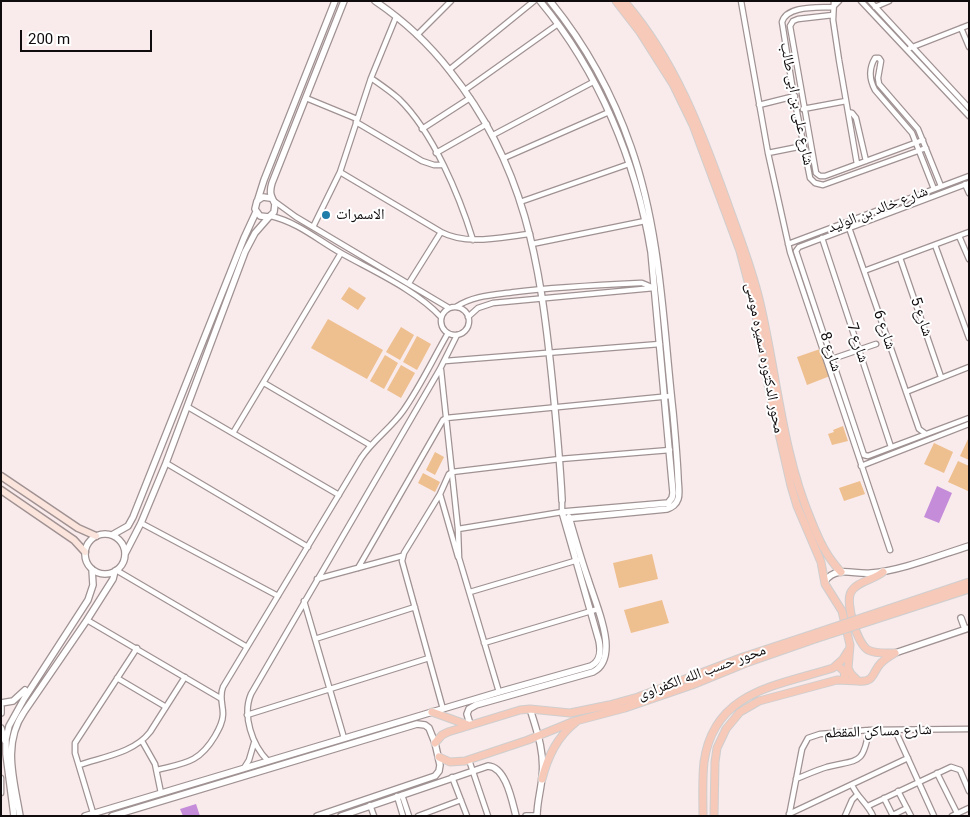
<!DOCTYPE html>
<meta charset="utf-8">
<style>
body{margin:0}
#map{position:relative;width:970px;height:817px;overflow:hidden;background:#f9eaeb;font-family:Roboto,sans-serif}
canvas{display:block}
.frame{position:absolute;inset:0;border:2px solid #100b0c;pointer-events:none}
.scale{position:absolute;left:20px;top:30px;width:132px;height:22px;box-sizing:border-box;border:2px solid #100b0c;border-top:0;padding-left:6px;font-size:15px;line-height:18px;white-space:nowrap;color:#100b0c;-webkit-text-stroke:4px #fff;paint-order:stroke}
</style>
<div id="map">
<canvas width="970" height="817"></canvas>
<div class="frame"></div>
<div class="scale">200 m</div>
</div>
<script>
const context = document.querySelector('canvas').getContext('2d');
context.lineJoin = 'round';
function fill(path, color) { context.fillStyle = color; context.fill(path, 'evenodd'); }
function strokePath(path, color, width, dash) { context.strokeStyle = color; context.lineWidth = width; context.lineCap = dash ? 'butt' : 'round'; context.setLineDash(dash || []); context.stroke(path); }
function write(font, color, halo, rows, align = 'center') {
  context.font = font + ' Roboto,"Noto Naskh Arabic",sans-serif'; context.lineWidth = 4; context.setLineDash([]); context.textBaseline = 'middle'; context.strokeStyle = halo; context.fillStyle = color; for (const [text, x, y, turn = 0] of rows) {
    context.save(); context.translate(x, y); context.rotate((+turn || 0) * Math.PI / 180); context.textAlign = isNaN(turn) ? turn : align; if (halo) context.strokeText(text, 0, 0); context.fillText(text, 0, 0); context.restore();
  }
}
const green = new Path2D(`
 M349 287 366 298 358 310 341 299Z
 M328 319 383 350 367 379 311 348Z
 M401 327 414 335 400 360 386 352Z
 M417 336 431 344 417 370 403 362Z
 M820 349 830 376 807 385 797 357Z
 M385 355 398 363 384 389 370 381Z
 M401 365 415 373 401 398 387 390Z
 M843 426 848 441 832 445 828 434 834 432 833 430Z
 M969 437V460L960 456Z
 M934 443 953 452 944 473 924 464Z
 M435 452 444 457 435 475 426 470Z
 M958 461 969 466 968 491 948 482Z
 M423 473 440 482 435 492 418 483Z
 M860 481 865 494 844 501 839 488Z
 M652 554 658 579 619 588 613 563Z
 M662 600 669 623 631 633 624 610Z`);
const water = new Path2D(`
 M937 486 952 493 939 523 924 517Z
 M196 804 200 816H183L180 809Z`);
const minor = new Path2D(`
 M741 1 768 153 790 252 890 550
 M834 1 833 20 839 60 857 164
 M861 1 969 116
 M870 1 969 108
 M833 7C818 8 787 5 782 22L794 97 810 178 815 183 823 185 926 148
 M833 7 839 1
 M875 7 889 1
 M833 15 798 19 793 21 790 26 816 173 820 176H825L923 140
 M961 28 969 47
 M417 35 451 1
 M910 48 969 25
 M449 70 534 1
 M371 78C381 85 390 91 399 99 433 132 459 195 473 240
 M465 90 558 24
 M306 98 357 119
 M759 105 795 96
 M803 109 846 101
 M848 112 852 113 856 118 866 161
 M356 122 422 161 434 165H443
 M422 129 470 98
 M493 135 593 82
 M436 153 487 124
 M768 153 803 146
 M504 158 609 112
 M340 172 441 232C468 246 501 237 530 234
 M969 183 799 247 796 251 864 455 868 456 969 418
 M965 184 969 193
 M934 189 912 133 875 90C869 79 869 68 875 58H879L881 61 878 78 879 84 918 129 941 186
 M274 201 296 217 449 308
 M520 202 629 164
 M271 216C297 222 318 240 341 253 373 271 416 290 441 317
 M847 222 919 429 926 434
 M313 227 340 172 371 78 396 17
 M959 236 969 259
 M822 238 891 447
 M532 244 645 221
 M788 244 969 176
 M935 245 969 338
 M900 258 941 377
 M864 271 969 232
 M409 283 441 232
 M441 321a14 14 0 1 1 28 0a14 14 0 1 1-28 0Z
 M456 307C474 295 495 295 515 292 557 287 600 285 642 283L654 288
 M468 317 478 308 493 303 654 288
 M832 359 876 344
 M445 361 660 344
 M441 370 458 529 459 558 499 692
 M264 383 370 445
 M906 392 969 367
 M188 407 339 495
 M233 433 341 253
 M166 463 308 547
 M861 466 969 424
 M440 494 458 557
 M141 523 278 596
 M458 529 562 512V500
 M358 568 443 420 446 418 671 396
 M116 570 247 647
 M317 579 402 556
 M470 592 578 560
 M304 601 344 738
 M87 620 220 698
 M315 639 415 607
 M484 643 598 609
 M117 678 166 707
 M443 709 402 561 404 553 440 494 449 474 452 472 560 459 670 450
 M247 715 429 658
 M895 730 934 816
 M142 741 155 764 161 793
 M469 760 488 816
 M268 761C252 745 242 715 251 694L440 369 457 335
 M79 765C102 757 134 753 150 732L185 677
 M244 768 249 760 254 743
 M157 770C185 763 199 763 215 736 219 729 223 722 223 714 223 704 219 697 223 687L361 458C373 440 391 428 403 411 420 387 433 359 448 333
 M937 773 957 813
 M452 777 467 816
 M1 778V793
 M796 779C806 775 817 770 827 767 858 759 863 766 869 730
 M852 785C857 797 868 804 873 816
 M898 791 911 816
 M402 795 409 816
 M397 796 403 816
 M884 798 893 816
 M370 805 374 816
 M868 806 951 767 960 770 969 791
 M789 814 908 758
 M893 815 907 808
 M94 816 75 753V743L137 648
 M418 816 461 800
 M789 816 802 749 808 738 820 734 869 730 969 729
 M845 816 852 800 857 795
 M952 816 969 808`);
const tertiary = new Path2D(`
 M375 1C403 20 429 44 450 71 525 165 540 262 552 379 556 419 560 459 562 500
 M550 1C585 44 613 95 631 147 661 233 663 323 673 412 675 434 677 455 678 477 678 484 680 493 678 499 676 505 672 507 667 509L564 519
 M270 198 263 197 257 201 255 209 260 216 269 217 274 212 275 204C271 196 269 193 272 183L344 1
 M258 199 264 180 335 1
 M85 554a20 20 0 1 1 40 0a20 20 0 1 1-40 0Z
 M112 535 128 526 133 517 244 238 256 212
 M125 554 141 523 166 463 245 252 255 233 269 217
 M825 581C837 565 854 575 871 573 900 571 940 555 969 546
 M961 618 965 629
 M895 653 969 628
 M1 703 13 701 25 690
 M1 707V713
 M530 709C537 731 545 753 542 777 541 790 537 802 537 816
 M470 724 467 714 469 709 476 705 593 672C603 667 606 657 606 646 606 627 594 598 588 579 581 559 575 538 569 517
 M1 728 5 741
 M14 816 6 754V739L9 726 24 699 88 600 93 585 92 569
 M20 816C14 780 2 744 24 712L87 620 113 579 115 571
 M85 816 499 692 591 666C601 661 601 651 599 641L562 512 668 503 672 498 673 493 651 252C636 161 599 72 540 1
 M112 816 417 724 425 725 429 728 435 743 440 765 439 771 435 776 317 816
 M341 816 488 766C506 767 512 801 516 816
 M526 816H535`);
const secondary = new Path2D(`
 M1 476 78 528 96 536
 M1 490 74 540 85 552`);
const primary = new Path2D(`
 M616 1 640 32 673 84 693 125 740 251 754 304 769 390 791 486 797 506 821 562 825 584 842 611 850 645 848 668 851 674 858 681C875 683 872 672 881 663 885 659 890 656 895 653
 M624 1C675 60 701 130 727 202 739 236 752 268 760 303 777 375 782 451 811 520 819 540 826 556 841 572
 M883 572C874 580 857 581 851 592 845 603 857 643 868 650 876 654 886 653 894 653
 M837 665 844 671 845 679
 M432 712 468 725
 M435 743 442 735 448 732 520 710 530 709 570 713 609 705 638 697 743 657 816 633
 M439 757 450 762 465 761 528 740 572 722 625 708 692 685 746 663 815 639
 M542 779C548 756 557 737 576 722
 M703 816C703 798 702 780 704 762 714 691 776 686 833 668L843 659 848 651
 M714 816 715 762 717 748 726 729 740 712 759 701 837 680 858 681`);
const primaryBridge = new Path2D(`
 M816 633 969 582
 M815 639 969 589`);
const markers = [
 [326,215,5,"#1f7daa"]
];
const streetNames = [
 ["شارع على بن ابى طالب",796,104,79],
 ["شارع خالد بن الوليد",878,210,-21],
 ["شارع 5",921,317,71],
 ["شارع 6",884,330,71],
 ["شارع 7",857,343,72],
 ["شارع 8",830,352,72],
 ["محور الدكتوره سميره موسى",764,358,79],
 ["محور حسب الله الكفراوى",702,673,-20],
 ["شارع مساكن المقطم",878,732,-2]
];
const poiNames = [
 ["الاسمرات",336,215]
];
fill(green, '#eebf8f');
fill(water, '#c58dd9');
strokePath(minor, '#a09293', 7);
strokePath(tertiary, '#a09293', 8);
strokePath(secondary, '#a09293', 9);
strokePath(primary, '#cfcece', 9);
strokePath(minor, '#fff', 4.5);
strokePath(tertiary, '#fff', 5.5);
strokePath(secondary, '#fbe4dc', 6);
strokePath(primary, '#f7c9b9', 7);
strokePath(primaryBridge, '#cfcece', 9, []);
strokePath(primaryBridge, '#f7c9b9', 7);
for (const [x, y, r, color] of markers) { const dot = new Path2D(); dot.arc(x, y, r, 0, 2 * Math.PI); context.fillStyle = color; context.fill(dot); strokePath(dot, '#fff', 2); }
write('15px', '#100b0c', '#fff', streetNames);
write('15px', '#100b0c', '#fff', poiNames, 'left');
</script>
